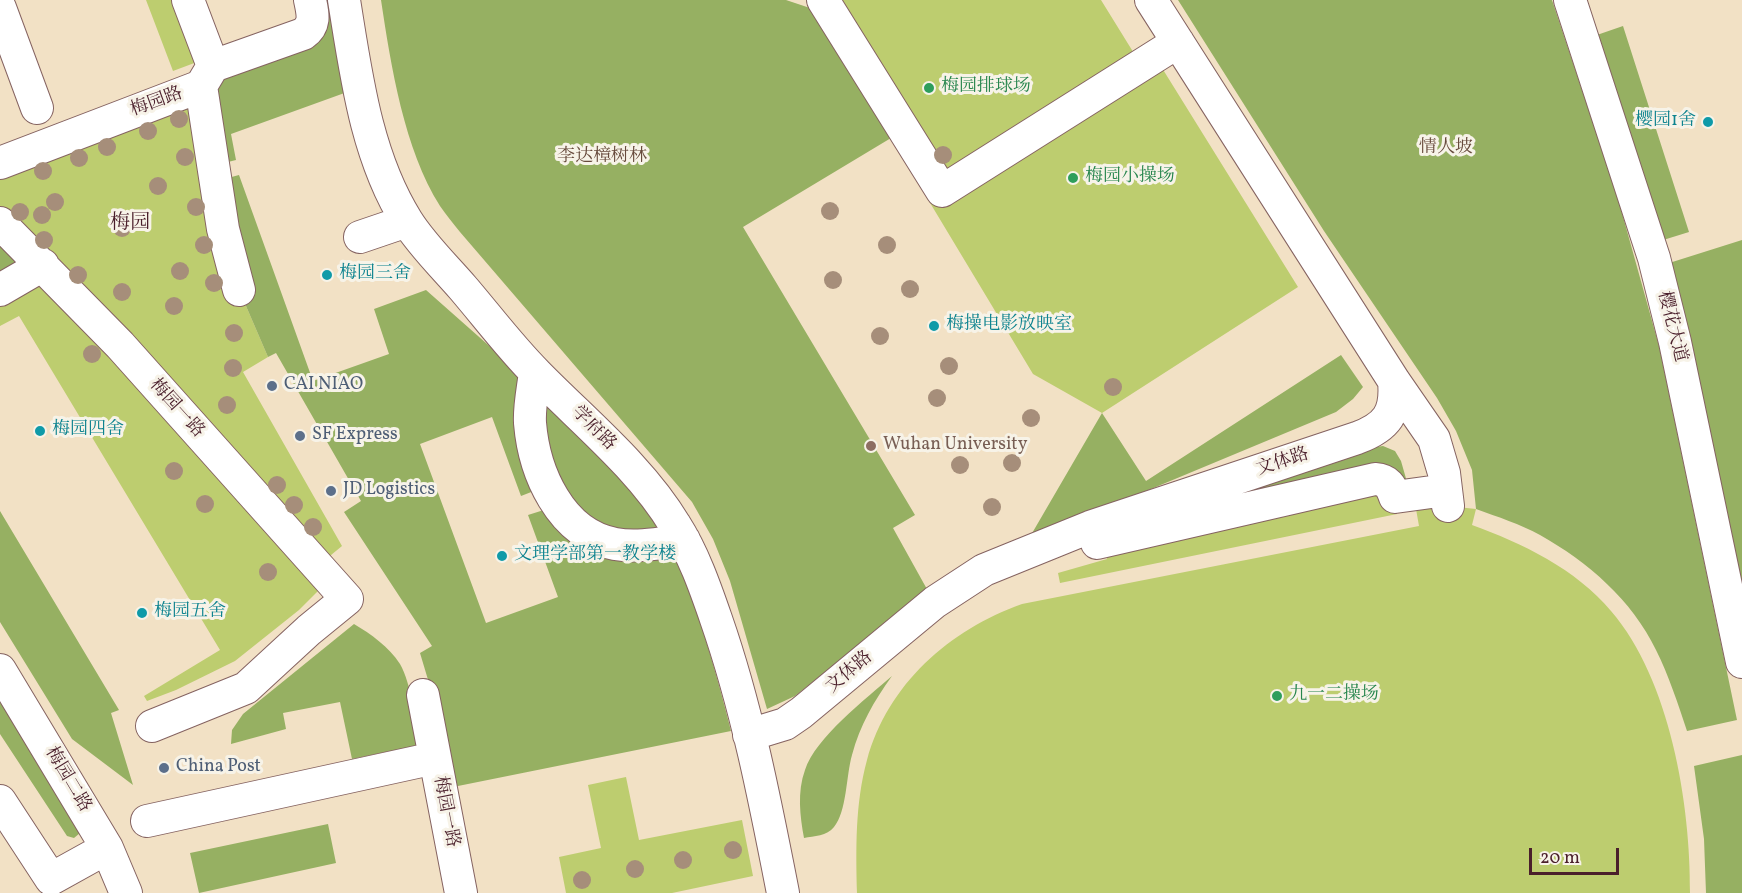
<!DOCTYPE html>
<meta charset="utf-8">
<style>
body{margin:0}
#map{position:relative;width:1742px;height:893px;overflow:hidden;background:#f2e1c5;font-family:Vollkorn,serif}
canvas{display:block}
.scale{position:absolute;left:1529px;top:848px;width:90px;height:27px;box-sizing:border-box;border:3px solid #4a1f2b;border-top:0;padding-left:8px;font-size:18px;line-height:21px;white-space:nowrap;color:#4a1f2b;-webkit-text-stroke:4px #f7f3e8;paint-order:stroke}
</style>
<div id="map">
<canvas width="1742" height="893"></canvas>
<div class="scale">20 m</div>
</div>
<script>
const context = document.querySelector('canvas').getContext('2d');
context.lineJoin = 'round';
function fill(path, color) { context.fillStyle = color; context.fill(path, 'evenodd'); }
function strokePath(path, color, width, dash) { context.strokeStyle = color; context.lineWidth = width; context.lineCap = dash ? 'butt' : 'round'; context.setLineDash(dash || []); context.stroke(path); }
function write(font, color, halo, rows, align = 'center') {
  context.font = font + ' Vollkorn,"Noto Serif SC",serif'; context.lineWidth = 6; context.setLineDash([]); context.textBaseline = 'middle'; context.strokeStyle = halo; context.fillStyle = color; for (const [text, x, y, turn = 0] of rows) {
    context.save(); context.translate(x, y); context.rotate((+turn || 0) * Math.PI / 180); context.textAlign = isNaN(turn) ? turn : align; if (halo) context.strokeText(text, 0, 0); context.fillText(text, 0, 0); context.restore();
  }
}
const green = new Path2D(`
 M146 0H174L197 62 173 71Z
 M838 0H1101L1148 76 1162 68 1298 287 1102 413 1033 374 891 138Z
 M194 100 243 299 268 357 243 372 342 546 325 560 0 209V173Z
 M39 276 321 588 299 610 235 661 176 690 147 701 144 696 220 650 19 316 0 326V299Z
 M1373 486 1392 498 1397 514 1060 583 1058 573 1107 559 1104 547Z
 M1448 506 1476 509 1472 525C1522 543 1576 569 1611 611 1670 679 1691 805 1690 893H857C856 849 855 804 867 760 888 684 949 630 1022 604L1419 526 1416 509Z
 M626 777 639 840 742 820 753 876 672 893H566L559 857 601 848 588 785Z`);
const forest = new Path2D(`
 M322 0H335L350 91 231 134 236 160 220 164 215 80 309 44Z
 M381 0H786L813 9 891 138 743 227 915 515 893 528 928 591 795 696 767 709 730 581 713 539 692 502 460 232C453 223 446 215 440 206 404 149 391 66 381 0Z
 M1178 0H1552L1617 195 1659 346 1737 720 1687 731C1678 704 1669 676 1656 650 1632 600 1588 562 1540 535 1520 524 1498 517 1476 509L1472 470 1456 431 1437 398 1324 231Z
 M1623 26 1689 232 1660 241 1594 36Z
 M239 175 313 381 389 354 374 309 426 290 521 374 539 489 521 496 492 417 420 444 486 623 558 597 528 515 547 509 674 551C698 610 716 670 731 731L453 787 432 693 420 653 432 646 344 512 361 501 276 353 268 357 243 299 224 179Z
 M0 234 29 263 0 281Z
 M1742 240V603L1666 264Z
 M1341 355 1363 387 1353 399 1336 412 1151 489 1031 535 1102 413 1146 481Z
 M542 397 652 512 657 529 648 535 592 523 553 483Z
 M1383 446 1395 451 1401 461 1409 489 1101 539 1375 447Z
 M0 511 119 710 111 713 133 785 72 739 0 622Z
 M354 624C371 634 389 647 400 664 411 683 416 722 420 745L352 759 340 702 283 713 286 729 231 744 232 730 243 714Z
 M892 676C874 701 860 725 852 755 846 776 847 811 834 827 827 836 814 836 804 838 800 816 797 792 805 770 815 738 867 698 892 676Z
 M0 702 52 783 80 833 74 838 67 836 0 734Z
 M1742 755V893H1706L1704 839 1694 766Z
 M328 824 336 863 199 893 190 853Z`);
const minor = new Path2D(`
 M188 0 213 66
 M344 0C356 74 366 156 407 221 422 245 444 266 463 288 487 316 510 347 537 374 583 421 641 468 675 525 693 553 705 587 716 619 747 708 765 801 783 893
 M823 0 942 191 1178 42
 M1151 0 1394 381 1434 439 1444 473 1448 506
 M1570 0 1654 258 1675 342 1742 662
 M0 8 37 108
 M201 86 223 229 239 290
 M0 163 201 86 213 66 303 34C316 25 313 14 310 0
 M0 223 120 345 347 599 309 630 246 688 152 726
 M360 237 407 221
 M0 290 43 265
 M535 372C533 389 529 406 530 423 534 472 560 534 615 544 638 548 661 543 684 540
 M1097 543 1375 479C1388 480 1391 486 1395 497L1446 490
 M0 670 107 848 126 893
 M423 695 461 893
 M749 735 785 724 801 713 935 602 984 570 1090 527 1357 438C1387 427 1397 413 1394 381
 M0 801 51 879 107 848
 M147 821 435 758`);
const trees = [
 [179,119],
 [148,131],
 [107,147],
 [943,155],
 [185,157],
 [79,158],
 [43,171],
 [158,186],
 [55,202],
 [196,207],
 [830,211],
 [20,212],
 [42,215],
 [122,228],
 [44,240],
 [204,245],
 [887,245],
 [180,271],
 [78,275],
 [833,280],
 [214,283],
 [910,289],
 [122,292],
 [174,306],
 [234,333],
 [880,336],
 [92,354],
 [949,366],
 [233,368],
 [1113,387],
 [937,398],
 [227,405],
 [1031,418],
 [1012,463],
 [960,465],
 [174,471],
 [277,485],
 [205,504],
 [294,505],
 [992,507],
 [313,527],
 [268,572],
 [733,850],
 [683,860],
 [635,869],
 [582,880]
];
const markers = [
 [929,88,6,"#2e9e5b"],
 [1708,122,6,"#0f9aa8"],
 [1073,178,6,"#2e9e5b"],
 [327,275,6,"#0f9aa8"],
 [934,326,6,"#0f9aa8"],
 [272,386,6,"#5c6f8a"],
 [40,431,6,"#0f9aa8"],
 [300,436,6,"#5c6f8a"],
 [871,446,6,"#8d6e63"],
 [331,491,6,"#5c6f8a"],
 [502,556,6,"#0f9aa8"],
 [142,613,6,"#0f9aa8"],
 [1277,696,6,"#2e9e5b"],
 [164,768,6,"#5c6f8a"]
];
const leisureNames = [
 ["梅园排球场",941,88],
 ["梅园小操场",1085,178],
 ["九一二操场",1289,696]
];
const streetNames = [
 ["梅园路",157,103,-20],
 ["樱花大道",1671,327,76],
 ["梅园一路",176,409,48],
 ["学府路",593,429,45],
 ["文体路",1283,463,-18],
 ["文体路",850,673,-40],
 ["梅园二路",67,780,59],
 ["梅园一路",445,812,79]
];
const cultureNames = [
 ["樱园1舍",1696,122,"right"],
 ["梅园三舍",339,275],
 ["梅操电影放映室",946,326],
 ["梅园四舍",52,431],
 ["文理学部第一教学楼",514,556],
 ["梅园五舍",154,613]
];
const parkNames = [
 ["情人坡",1446,149],
 ["李达樟树林",602,158]
];
const serviceNames = [
 ["CAI NIAO",284,386],
 ["SF Express",312,436],
 ["JD Logistics",343,491],
 ["China Post",176,768]
];
const educationNames = [
 ["Wuhan University",883,446]
];
const neighbourhoodNames = [
 ["梅园",130,224]
];
fill(green, '#bdcd6f');
fill(forest, '#96b062');
strokePath(minor, '#856361', 34);
strokePath(minor, '#fff', 32);
context.fillStyle = '#a68e7a';
for (const [x, y] of trees) { context.beginPath(); context.arc(x, y, 9, 0, 2 * Math.PI); context.fill(); }
for (const [x, y, r, color] of markers) { const dot = new Path2D(); dot.arc(x, y, r, 0, 2 * Math.PI); context.fillStyle = color; context.fill(dot); strokePath(dot, '#f7f3e8', 2); }
write('18px', '#27864d', '#f7f3e8', leisureNames, 'left');
write('18px', '#4a1f2b', '#f7f3e8', streetNames);
write('18px', '#0d838f', '#f7f3e8', cultureNames, 'left');
write('18px', '#674a3c', '#f7f3e8', parkNames);
write('18px', '#4e5e75', '#f7f3e8', serviceNames, 'left');
write('18px', '#785e54', '#f7f3e8', educationNames, 'left');
write('20px', '#4a1f2b', '#f7f3e8', neighbourhoodNames);
</script>
